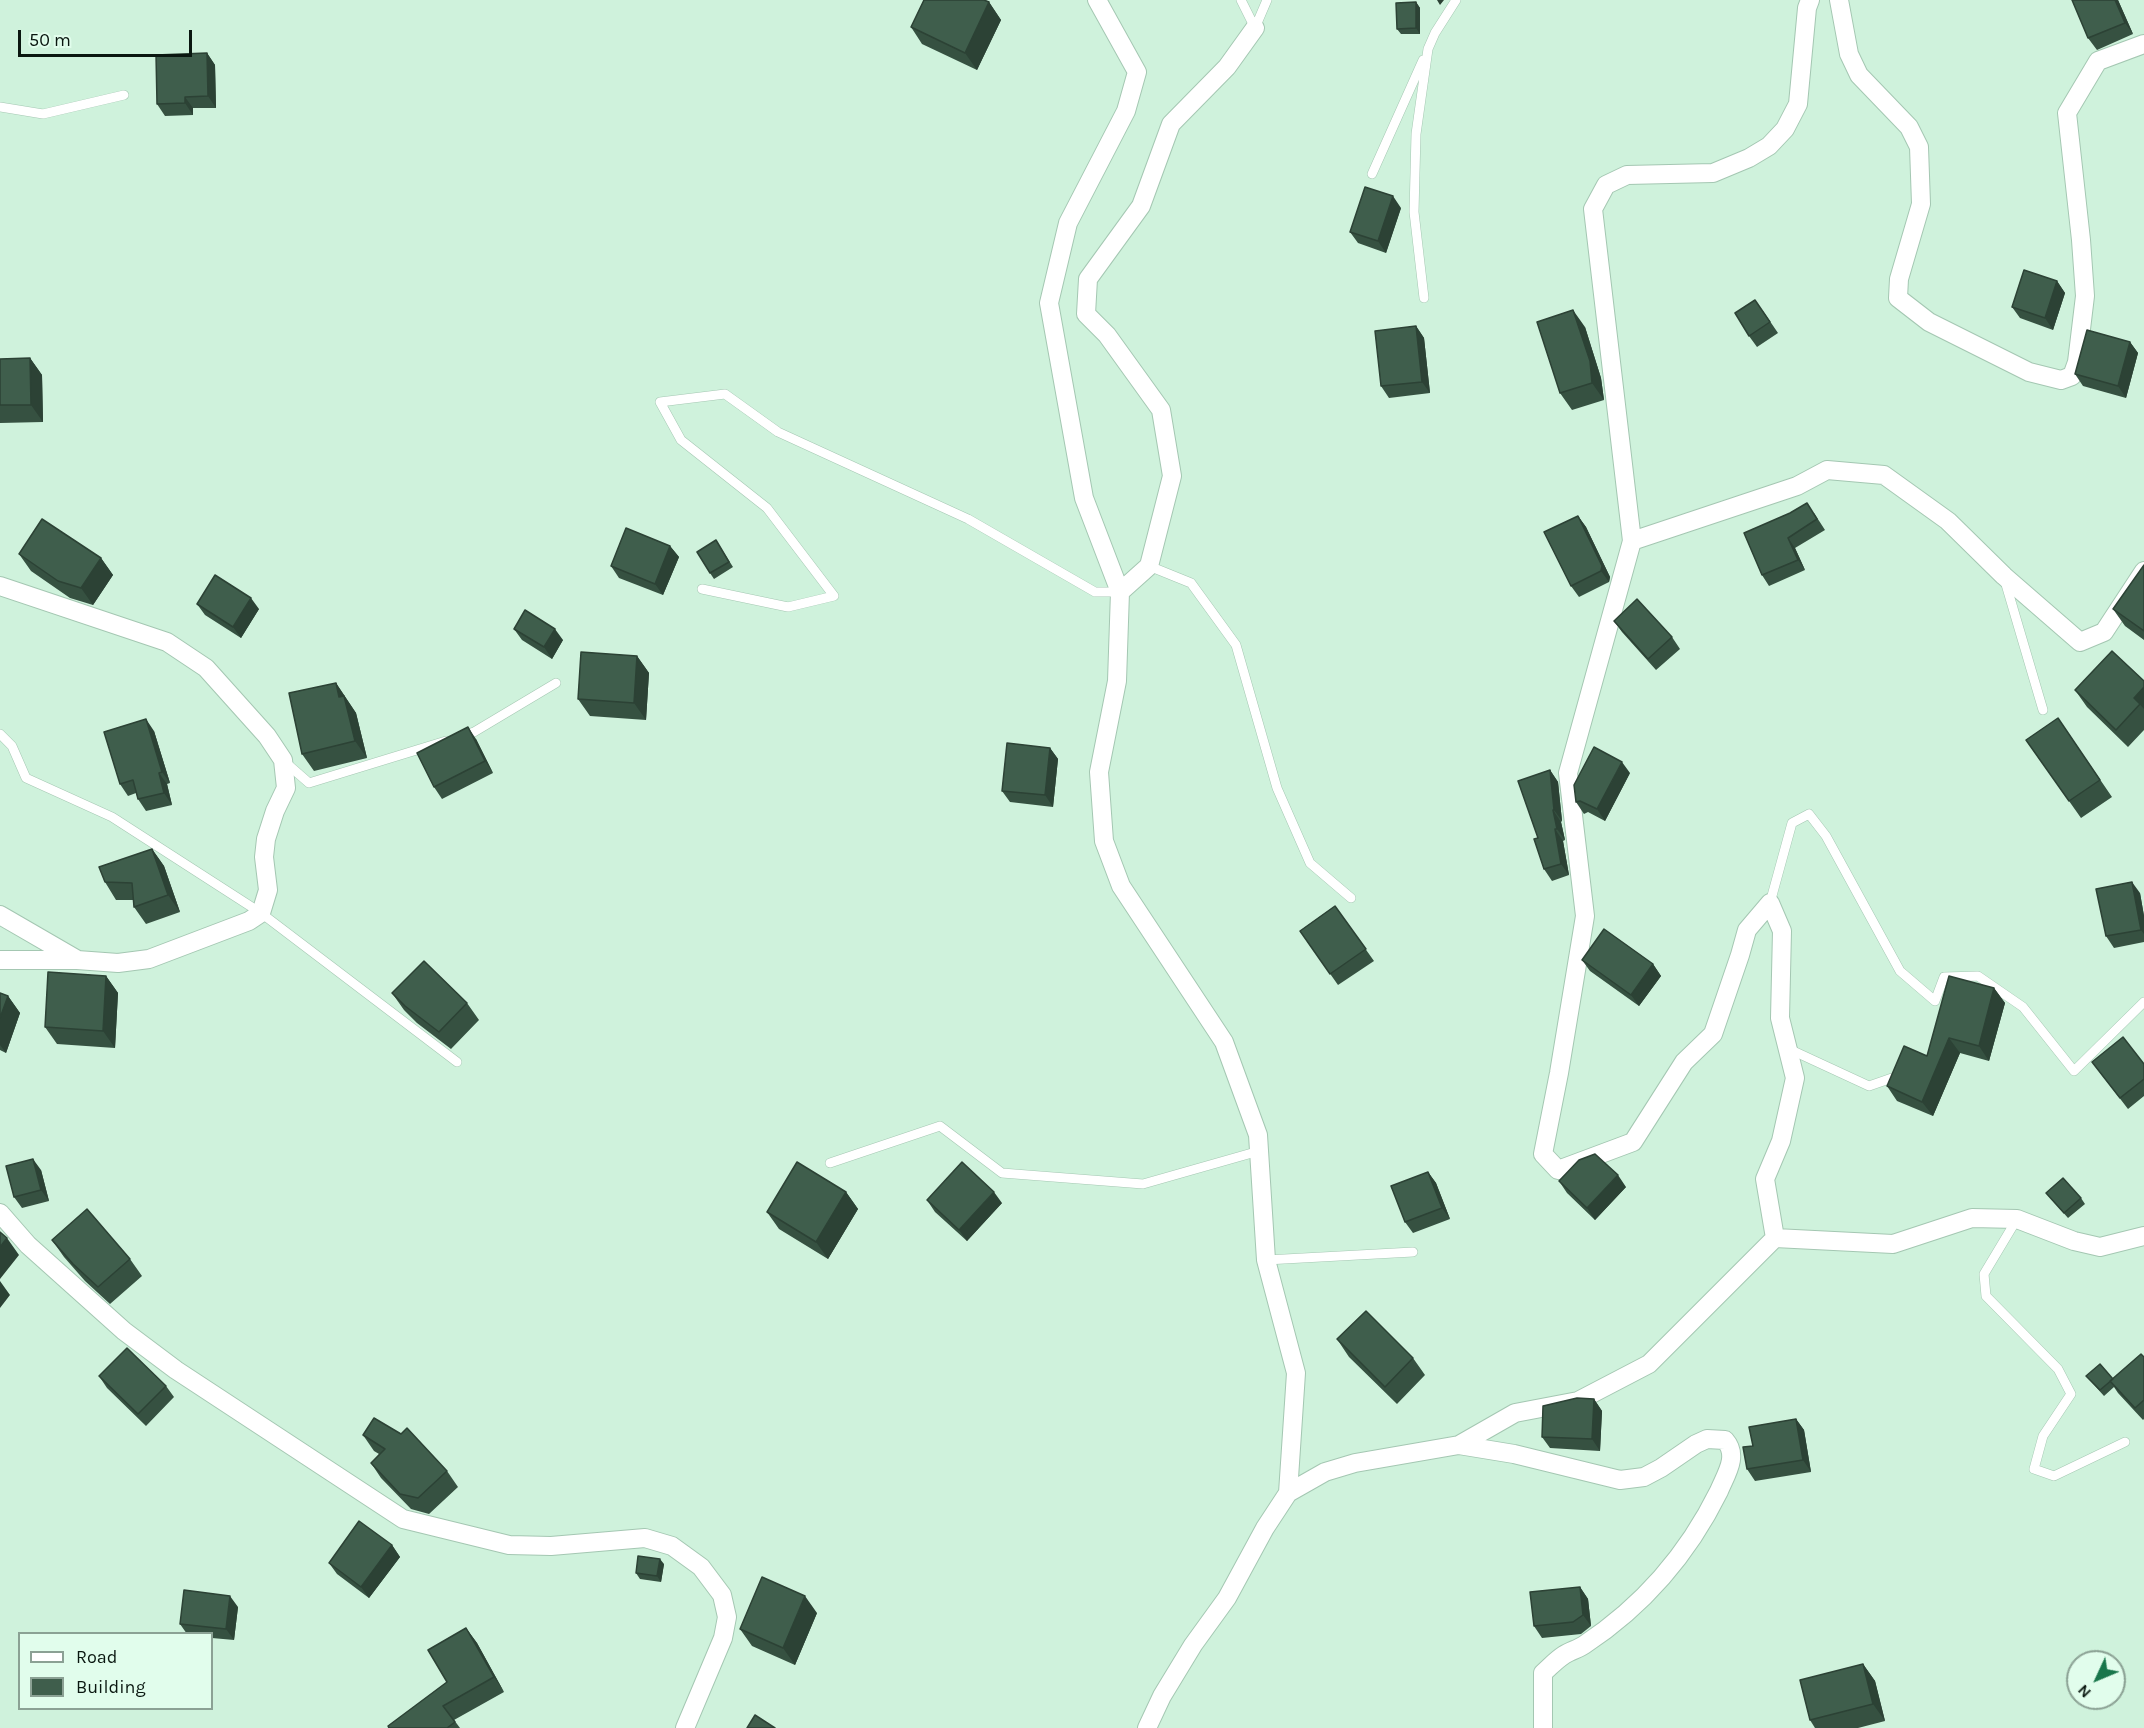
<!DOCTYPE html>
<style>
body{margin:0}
#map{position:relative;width:2144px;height:1728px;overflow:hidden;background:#cff2dc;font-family:Karla,sans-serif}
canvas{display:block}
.legend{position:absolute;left:18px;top:1632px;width:195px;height:78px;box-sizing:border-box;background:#e1fdec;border:2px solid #8ba194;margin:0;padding:8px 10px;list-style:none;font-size:18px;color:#0a1710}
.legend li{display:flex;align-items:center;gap:12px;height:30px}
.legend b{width:30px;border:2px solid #8ba194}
.north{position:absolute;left:2066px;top:1650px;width:60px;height:60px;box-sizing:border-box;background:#e1fdec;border:2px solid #8ba194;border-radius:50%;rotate:226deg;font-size:16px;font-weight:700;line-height:24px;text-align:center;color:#0a1710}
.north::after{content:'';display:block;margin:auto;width:21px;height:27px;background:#18764b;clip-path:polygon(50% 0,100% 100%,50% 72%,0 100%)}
.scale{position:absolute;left:18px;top:30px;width:174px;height:27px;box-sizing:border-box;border:3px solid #0a1710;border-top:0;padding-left:8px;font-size:18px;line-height:21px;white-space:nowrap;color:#0a1710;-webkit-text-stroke:4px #e1fdec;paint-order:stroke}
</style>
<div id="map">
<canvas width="2144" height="1728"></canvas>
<ul class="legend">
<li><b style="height:8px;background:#fff"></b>Road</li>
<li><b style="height:16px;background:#3f5e4c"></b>Building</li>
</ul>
<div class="north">N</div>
<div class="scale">50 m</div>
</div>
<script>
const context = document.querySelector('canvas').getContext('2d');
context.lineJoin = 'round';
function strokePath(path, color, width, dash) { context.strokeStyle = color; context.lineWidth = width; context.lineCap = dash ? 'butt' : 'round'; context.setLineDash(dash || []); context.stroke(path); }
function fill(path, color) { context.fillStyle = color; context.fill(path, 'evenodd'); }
const service = new Path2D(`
 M1241 0 1255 28 1267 0
 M0 107 43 114 124 95
 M1372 174 1423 60
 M1424 298 1414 212 1416 134 1428 49 1435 33 1456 0
 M1149 566 1191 583 1236 645 1277 788 1310 863 1351 898
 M2005 581 2043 710
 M702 589 788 607 834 596 767 508 681 440 660 402 725 394 778 432 968 519 1095 592H1120
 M0 734 12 746 26 778 112 817 261 913 457 1062
 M462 736 474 732 556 683
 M285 762 309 783 446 741
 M1770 903 1792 823 1809 814 1826 836 1900 971 1935 1001 1944 977 1978 976 2023 1007 2074 1071 2144 1002
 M1789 1049 1869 1086 1892 1078
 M830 1163 940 1126 1002 1173 1143 1184 1259 1151
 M2017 1219 1984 1274 1986 1296 2058 1369 2071 1394 2043 1436 2034 1469 2054 1476 2125 1442
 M1266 1260 1413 1252`);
const minor = new Path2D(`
 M1097 0 1137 72 1126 111 1068 223 1049 303 1084 498 1120 592 1117 681 1099 772 1104 841 1121 886 1224 1042 1258 1135 1266 1260 1296 1373 1288 1493
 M1839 0 1849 54 1859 75 1909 127 1919 147 1921 204 1899 279 1898 298 1929 322 2029 372 2061 380 2072 376 2077 362 2085 296 2081 240 2067 113 2098 61 2144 44
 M1632 541 1593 209 1606 185 1627 175 1713 173 1749 158 1769 146 1785 129 1798 104 1807 8 1810 0
 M0 586 167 642 206 668 267 736 283 760 286 788 275 811 266 839 264 857 268 890 261 913 249 921 149 959 118 963 77 960H0
 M1120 592 1149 566 1172 476 1161 410 1107 335 1086 314 1088 279 1141 206 1171 124 1227 67 1255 28
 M0 915 76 959
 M0 1213 28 1245 124 1331 176 1370 403 1519 509 1545 551 1546 645 1538 672 1546 701 1567 722 1595 727 1617 723 1638 685 1728
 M1775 1238 1893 1244 1972 1218 2017 1219 2074 1241 2100 1247 2144 1236
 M1459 1445 1515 1413 1578 1401 1649 1364 1775 1238 1765 1179 1781 1141 1795 1078 1780 1018 1782 931 1770 903 1747 930 1740 955 1713 1034 1684 1062 1633 1142 1558 1170 1543 1154 1559 1073 1585 916 1568 773 1632 541 1797 486 1827 470 1884 475 1948 521 2004 576 2080 642 2104 632 2144 571
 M1147 1728 1162 1696 1193 1645 1227 1598 1265 1528 1288 1493 1325 1472 1355 1463 1459 1445 1514 1454 1620 1480 1644 1477 1661 1468 1696 1444 1707 1439 1725 1440C1739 1456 1726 1474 1719 1491 1688 1554 1643 1606 1584 1645 1578 1649 1570 1651 1564 1655 1556 1660 1550 1667 1543 1673V1728`);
const wall = new Path2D(`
 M2118 0 2133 34 2097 50 2088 38Z
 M989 2 1001 20 977 70 922 44 911 27Z
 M1416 2 1420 8V34H1401L1397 29Z
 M207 53 215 65 216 108H193V115L165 116 157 104Z
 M1401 208 1386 253 1358 243 1350 232Z
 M2057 281 2065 293 2053 330 2020 318 2012 307Z
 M1763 311 1778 333 1757 347 1749 336Z
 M1416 326 1424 338 1430 393 1389 398 1381 386Z
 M1585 327 1601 378 1604 400 1572 410 1560 393Z
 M2130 342 2138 353 2126 398 2083 386 2075 374Z
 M30 358 42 375 43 422 0 423V359Z
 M1814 513 1825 530 1795 548 1805 570 1769 586 1762 575 1744 533Z
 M1578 516 1586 527 1610 577 1609 582 1579 597 1571 586Z
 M716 540 733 567 714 579 710 573Z
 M670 546 679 557 663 595 619 578 611 566Z
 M19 554 101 558 113 575 93 605 70 598 31 571Z
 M2144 565V640L2125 626 2113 609Z
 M197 604 259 609 241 638 205 615Z
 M1614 621 1672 637 1680 649 1656 670 1622 632Z
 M514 629 563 640 552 659 522 640Z
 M637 656 649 673 646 720 590 716 578 699Z
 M2144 681V730L2128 747 2087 707 2075 690Z
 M336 683 356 713 367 758 314 771 302 754Z
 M2058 718 2112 797 2081 818 2026 740Z
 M154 731 170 783 167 784 172 805 146 811 138 799 136 793 128 796 120 784Z
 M476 739 493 773 442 799 434 787Z
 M1050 748 1058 759 1053 807 1010 802 1002 791Z
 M1550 770 1558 782 1562 821 1561 822 1565 840 1563 841 1569 875 1552 881 1544 869 1538 838Z
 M1630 773 1605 821 1588 812 1584 814 1576 802Z
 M152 849 164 866 180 912 146 924 134 907 133 900H116L105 882Z
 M2140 893 2144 916V942L2114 948 2106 936Z
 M1335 906 1374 961 1338 985 1300 931Z
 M1582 960 1653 964 1661 976 1639 1006 1590 971Z
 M106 976 118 993 115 1048 57 1044 45 1027Z
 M1994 988 2005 1003 1989 1061 1960 1053 1933 1116 1897 1101 1887 1086 1927 1056Z
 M0 993 8 996 20 1013 6 1053 0 1050Z
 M392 993 467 1003 479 1020 451 1049 417 1023 404 1010Z
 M2092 1062 2144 1064V1096L2128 1109Z
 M41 1170 49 1201 22 1208 14 1197Z
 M1428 1172 1436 1183 1450 1219 1413 1233 1405 1222Z
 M1559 1181 1626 1187 1595 1220 1567 1193Z
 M846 1192 858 1209 828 1259 779 1229 767 1212Z
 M2046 1193 2081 1198 2085 1204 2068 1218Z
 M927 1200 1002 1203 967 1241 935 1212Z
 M52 1240 130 1259 142 1276 110 1304 85 1281 64 1257Z
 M1337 1339 1413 1358 1425 1375 1397 1404 1349 1357Z
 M2144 1357V1419L2143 1420 2118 1393 2114 1387 2104 1396 2086 1376 2113 1379Z
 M99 1376 166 1386 174 1397 146 1426 107 1388Z
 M1594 1399 1602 1411 1600 1451 1550 1448 1542 1437Z
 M1796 1419 1804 1430 1811 1472 1755 1481 1747 1469 1753 1446Z
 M363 1435 447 1471 458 1487 429 1514 411 1509 381 1478 371 1463 379 1454 374 1451Z
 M392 1545 400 1557 369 1598 337 1574 329 1563Z
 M664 1564 661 1582 640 1579 636 1573Z
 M1580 1587 1588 1599 1591 1626 1581 1634 1542 1638 1534 1626Z
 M238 1607 234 1640 212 1638V1634H187L180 1624Z
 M817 1613 795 1665 752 1646 740 1629Z
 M466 1628 477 1643 504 1692 454 1720 460 1728H389L447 1682Z
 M1863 1664 1875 1681 1885 1721 1858 1728H1815L1810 1720Z`);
const shadedWall = new Path2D(`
 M1437 0H1444L1440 5Z
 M2115 0H2118L2133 34 2125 23Z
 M989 2 1001 20 977 70 965 53Z
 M1416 2 1420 8V34L1416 28Z
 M207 53 215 65 216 108 208 96Z
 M185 97 193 108V115L185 103Z
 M1393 196 1401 208 1386 253 1378 241Z
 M2057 281 2065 293 2053 330 2045 318Z
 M1573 310 1585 327 1601 378 1604 400 1592 383Z
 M1416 326 1424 338 1430 393 1422 382Z
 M2130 342 2138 353 2126 398 2118 386Z
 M30 358 42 375 43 422 31 405Z
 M1578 516 1586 527 1610 577 1609 582 1601 571Z
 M1788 538 1795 548 1805 570 1798 560Z
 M670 546 679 557 663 595 655 584Z
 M101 558 113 575 93 605 81 588Z
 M251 598 259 609 241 638 233 627Z
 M555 629 563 640 552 659 544 647Z
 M637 656 649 673 646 720 634 703Z
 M336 683 356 713 367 758 355 741 339 697Z
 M2144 687V709L2134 698Z
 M146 719 154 731 170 783 162 772Z
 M468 727 476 739 493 773 485 761Z
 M1050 748 1058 759 1053 807 1045 795Z
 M1622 762 1630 773 1605 821 1597 809Z
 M1550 770 1558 782 1562 821 1554 810Z
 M159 773 167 784 172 805 164 793Z
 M1553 810 1561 822 1565 840 1557 829Z
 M1555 829 1563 841 1569 875 1561 864Z
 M152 849 164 866 180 912 168 895Z
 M2132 882 2140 893 2144 916V934L2141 930Z
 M1653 964 1661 976 1639 1006 1631 995Z
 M106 976 118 993 115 1048 103 1031Z
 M1994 988 2005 1003 1989 1061 1979 1046Z
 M8 996 20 1013 6 1053 0 1045V1018Z
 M1949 1038 1960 1053 1933 1116 1922 1102Z
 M33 1159 41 1170 49 1201 41 1190Z
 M1428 1172 1436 1183 1450 1219 1442 1208Z
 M1618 1175 1626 1187 1595 1220 1587 1208Z
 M846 1192 858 1209 828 1259 816 1242Z
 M994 1192 1002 1203 967 1241 959 1230Z
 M7 1238 19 1255 0 1279V1247Z
 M0 1281 10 1295 0 1308Z
 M1594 1399 1602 1411 1600 1451 1592 1439Z
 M1796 1419 1804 1430 1811 1472 1803 1460Z
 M392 1545 400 1557 369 1598 361 1587Z
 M660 1559 664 1564 661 1582 657 1576Z
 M1580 1587 1588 1599 1591 1626 1583 1615Z
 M230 1596 238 1607 234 1640 226 1629Z
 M805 1596 817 1613 795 1665 783 1648Z
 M466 1628 477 1643 504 1692 494 1677Z
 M1863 1664 1875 1681 1885 1721 1873 1704Z`);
const building = new Path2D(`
 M924 0H984L989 2 965 53 911 27Z
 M2072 0H2115L2125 23 2088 38Z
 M1416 2V28L1397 29 1396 3Z
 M207 53 208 96 185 97V103L157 104 156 55Z
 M1365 187 1393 196 1378 241 1350 232Z
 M2024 270 2057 281 2045 318 2012 307Z
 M1755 300 1770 322 1749 336 1735 313Z
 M1573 310 1590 361 1592 383 1560 393 1537 322Z
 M1416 326 1422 382 1381 386 1375 331Z
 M2087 330 2130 342 2118 386 2075 374Z
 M30 358 31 405H0V359Z
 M1807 503 1817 519 1788 538 1798 560 1762 575 1744 533 1790 513Z
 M1578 516 1602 566 1601 571 1571 586 1544 532Z
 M42 519 101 558 81 588 58 581 19 554Z
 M626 528 670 546 655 584 611 566Z
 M716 540 729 562 710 573 697 552Z
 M2144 565V631L2113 609Z
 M215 575 251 598 233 627 197 604Z
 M1637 599 1672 637 1648 659 1614 621Z
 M525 610 555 629 544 647 514 629Z
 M2112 651 2144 681V687L2134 698 2140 704 2116 730 2075 690Z
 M581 652 637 656 634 703 578 699Z
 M336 683 339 697 344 696 355 741 302 754 289 693Z
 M2058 718 2100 780 2069 801 2026 740Z
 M146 719 162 772 159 773 164 793 138 799 133 780 120 784 104 732Z
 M468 727 485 761 434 787 417 753Z
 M1007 743 1050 748 1045 795 1002 791Z
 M1594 747 1622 762 1597 809 1580 801 1576 802 1574 785Z
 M1550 770 1554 810H1553L1557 829H1555L1561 864 1544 869 1534 839 1538 838 1518 781Z
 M152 849 168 895 134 907 132 883 105 882 99 867Z
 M2132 882 2141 930 2106 936 2096 889Z
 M1335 906 1366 949 1330 974 1300 931Z
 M1604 929 1653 964 1631 995 1582 960Z
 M424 961 467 1003 439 1032 405 1006 392 993Z
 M48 972 106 976 103 1031 45 1027Z
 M1949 976 1994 988 1979 1046 1949 1038 1922 1102 1887 1086 1904 1046 1927 1056Z
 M0 993 8 996 0 1018Z
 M2123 1037 2144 1064V1079L2120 1098 2092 1062Z
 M1595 1154 1618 1175 1587 1208 1559 1181 1579 1160Z
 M33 1159 41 1190 14 1197 6 1166Z
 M797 1162 846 1192 816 1242 767 1212Z
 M962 1162 994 1192 959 1230 927 1200Z
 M1428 1172 1442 1208 1405 1222 1391 1186Z
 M2063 1178 2081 1198 2064 1213 2046 1193Z
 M87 1209 130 1259 98 1287 73 1264 52 1240Z
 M0 1232 7 1238 0 1247Z
 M1366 1311 1413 1358 1385 1387 1337 1339Z
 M127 1348 166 1386 138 1414 99 1376Z
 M2141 1354 2144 1357V1400L2135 1408 2110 1381Z
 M2100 1364 2113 1379 2100 1390 2086 1376Z
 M1577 1398 1594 1399 1592 1439 1542 1437 1543 1406Z
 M374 1418 401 1434 407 1428 447 1471 418 1498 400 1494 371 1463 385 1449 363 1435Z
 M1796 1419 1803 1460 1747 1469 1743 1447 1753 1446 1749 1427Z
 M359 1521 392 1545 361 1587 329 1563Z
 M638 1556 660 1559 657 1576 636 1573Z
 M762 1577 805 1596 783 1648 740 1629Z
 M1580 1587 1583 1615 1573 1622 1534 1626 1530 1592Z
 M184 1590 230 1596 226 1629 180 1624Z
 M466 1628 494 1677 443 1706 455 1722 447 1728H389L388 1726 447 1682 428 1650Z
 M1863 1664 1873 1704 1810 1720 1800 1680Z
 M755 1715 775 1728H747Z`);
strokePath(service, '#a4c7b2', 10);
strokePath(minor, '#a4c7b2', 20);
strokePath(service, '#fff', 9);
strokePath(minor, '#fff', 18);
fill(wall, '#365141');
fill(shadedWall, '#2c4235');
fill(building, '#3f5e4c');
strokePath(building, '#2c4235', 1.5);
</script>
